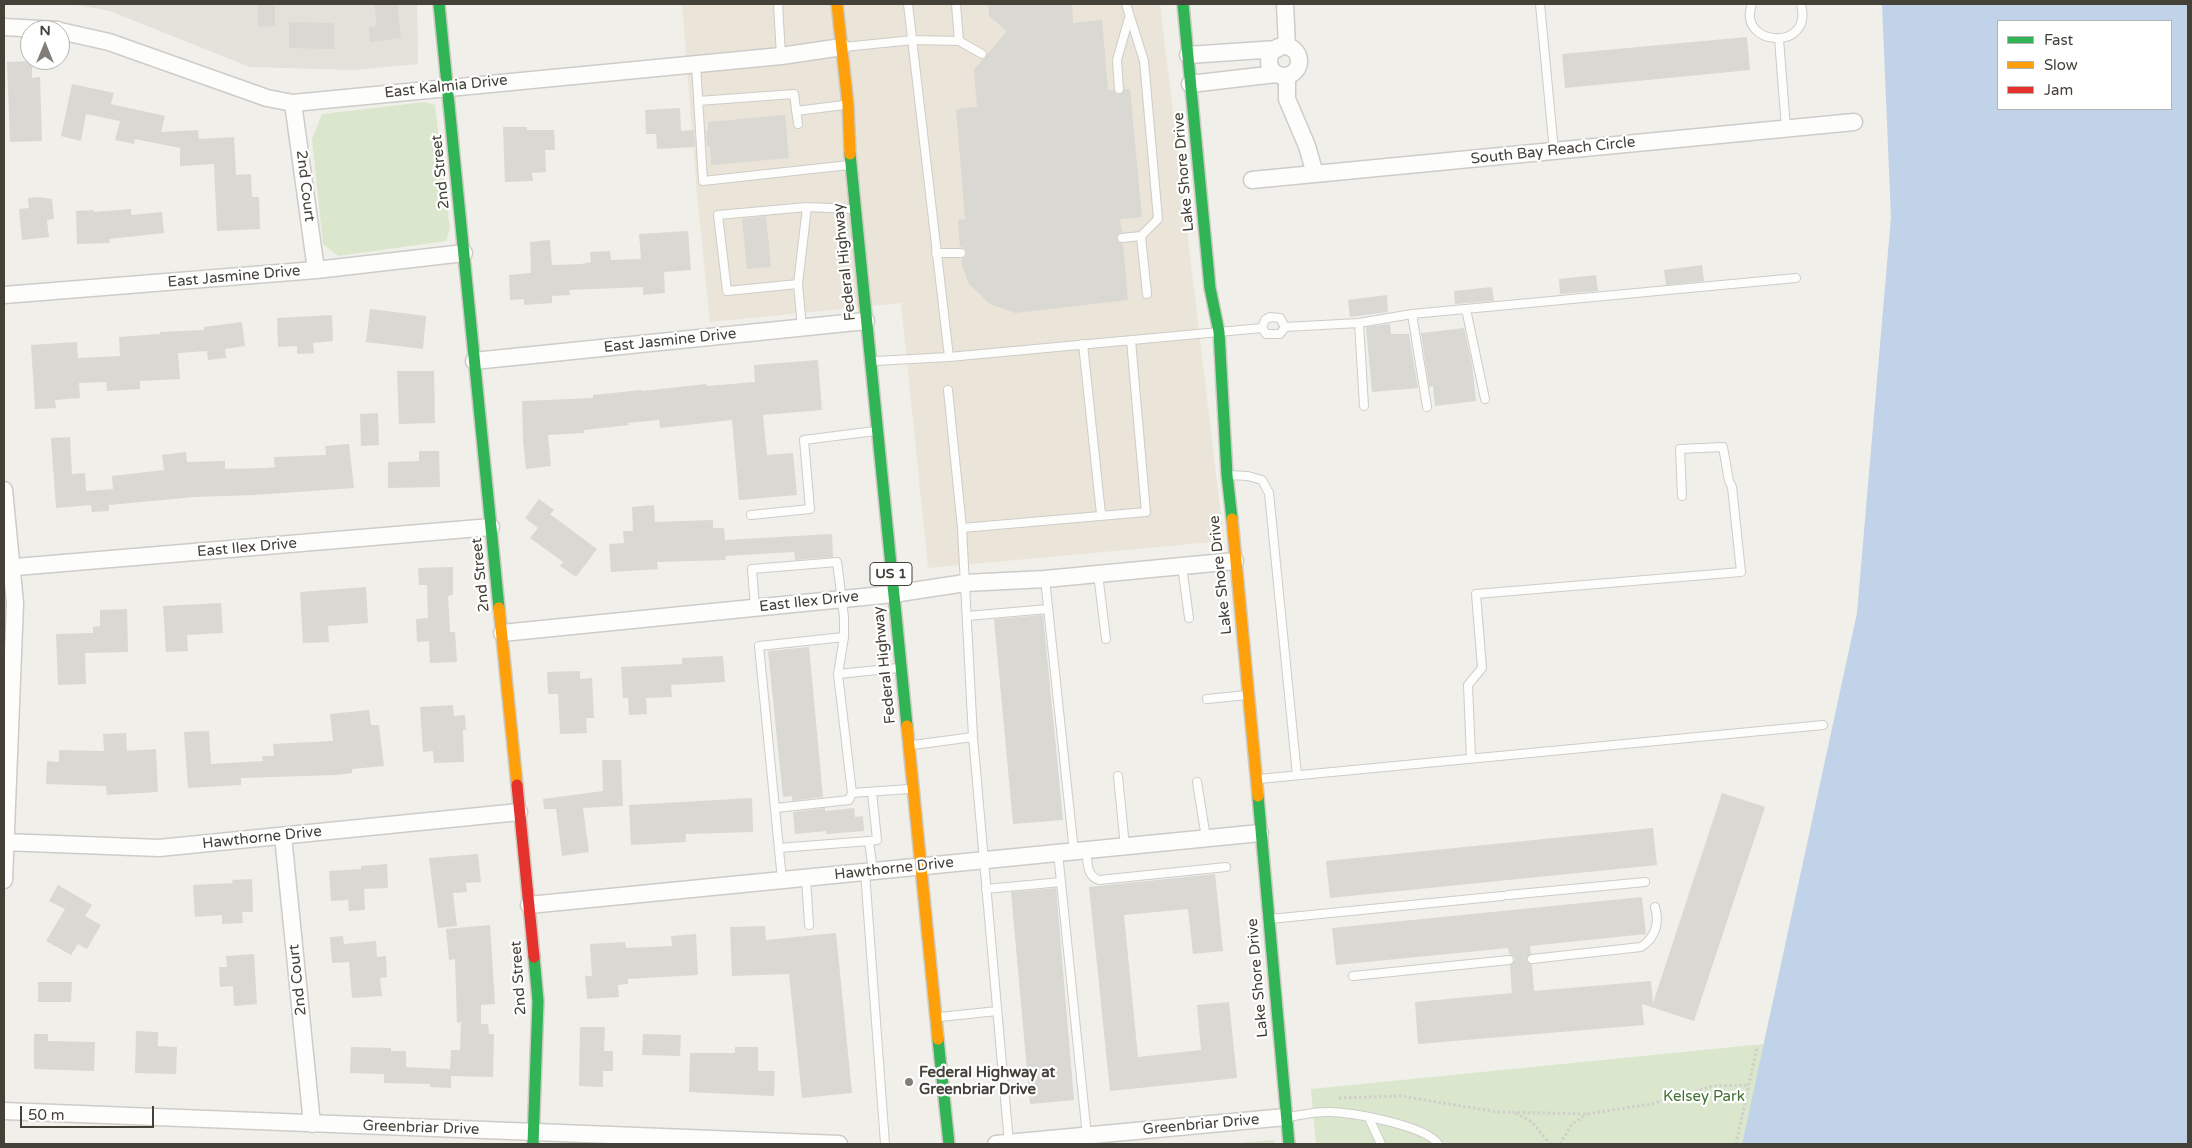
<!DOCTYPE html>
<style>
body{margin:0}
#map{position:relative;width:2192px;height:1148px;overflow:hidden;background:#f0efea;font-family:"Varela Round",sans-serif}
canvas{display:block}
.frame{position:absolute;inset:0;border:5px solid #444138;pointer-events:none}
.legend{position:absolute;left:1997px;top:20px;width:175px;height:90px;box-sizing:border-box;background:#fff;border:1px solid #b4b3af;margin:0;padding:6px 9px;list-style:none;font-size:15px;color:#444138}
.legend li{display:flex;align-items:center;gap:10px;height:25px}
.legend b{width:25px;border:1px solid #b4b3af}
.north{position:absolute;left:20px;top:20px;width:50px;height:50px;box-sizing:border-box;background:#fff;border:1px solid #b4b3af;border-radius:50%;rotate:0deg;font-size:14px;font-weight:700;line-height:20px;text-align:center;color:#444138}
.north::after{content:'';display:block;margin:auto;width:18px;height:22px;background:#807e76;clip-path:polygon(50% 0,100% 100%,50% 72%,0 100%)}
.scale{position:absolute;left:20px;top:1106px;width:134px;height:22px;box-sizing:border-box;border:2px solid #444138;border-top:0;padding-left:6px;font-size:15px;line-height:18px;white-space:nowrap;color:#444138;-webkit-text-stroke:4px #fff;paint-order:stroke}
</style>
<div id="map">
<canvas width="2192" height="1148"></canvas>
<div class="frame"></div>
<ul class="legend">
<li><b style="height:6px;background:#30b455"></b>Fast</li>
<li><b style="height:6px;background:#ff9f0a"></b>Slow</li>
<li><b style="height:6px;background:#e5322d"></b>Jam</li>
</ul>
<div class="north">N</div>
<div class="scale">50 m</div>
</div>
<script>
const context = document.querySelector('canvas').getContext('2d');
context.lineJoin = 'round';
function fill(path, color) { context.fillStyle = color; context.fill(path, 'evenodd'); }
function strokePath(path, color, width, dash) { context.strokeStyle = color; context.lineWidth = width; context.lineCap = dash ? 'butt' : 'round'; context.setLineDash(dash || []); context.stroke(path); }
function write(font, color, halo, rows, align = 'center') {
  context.font = font + ' "Varela Round",sans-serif'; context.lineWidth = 4.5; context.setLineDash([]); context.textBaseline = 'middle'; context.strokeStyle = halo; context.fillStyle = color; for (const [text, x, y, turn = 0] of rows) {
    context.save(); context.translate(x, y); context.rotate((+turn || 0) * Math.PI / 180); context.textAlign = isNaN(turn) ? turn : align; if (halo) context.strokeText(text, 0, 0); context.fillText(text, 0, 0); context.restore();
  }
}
const residential = new Path2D(`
 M72 4H417L418 64 354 70 250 67 110 11Z`);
const commercial = new Path2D(`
 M682 4H1160L1224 541 928 568 901 303 710 322 697 195Z`);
const green = new Path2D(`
 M425 102 435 105 450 229 446 241 338 256 323 244 312 139 322 114Z
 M1764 1044 1742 1144H1316L1311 1089Z
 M1273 1140 1276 1144H1231Z`);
const water = new Path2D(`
 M1882 4H2188V1144H1742L1857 613 1891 217ZM1998 21H2171V109H1998Z`);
const building = new Path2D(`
 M258 4H275V26L258 27Z
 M374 4H397L401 38 370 42 369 27 377 26Z
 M988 4H1072L1073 23 1102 20 1108 90H1114L1116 94 1120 95 1125 89H1130L1142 217 1120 219 1122 232 1117 236 1118 242 1123 244 1128 300 1015 313 990 304 969 284 962 265 961 259 966 256 967 253 964 248 960 247 958 220 965 219 956 109 977 107 974 70 1007 31 989 16Z
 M289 22 334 23V49L289 48Z
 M1747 37 1750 70 1565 88 1562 54Z
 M32 61V78L40 77 42 141 10 142 7 62Z
 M72 84 114 93 111 104 165 116 161 132 198 130 199 139 234 137 236 175 251 174 252 197H259L260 229 217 231 214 164 180 166V148L135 139 134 144 115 140 120 121 86 114 81 141 61 136Z
 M680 108 681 131 694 130 695 147 657 149 656 134H646L645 110Z
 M785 115 789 158 711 165 710 146H707L706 130H708V122Z
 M503 127H527V130H554L555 150H545L546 172 532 173 533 181 505 182Z
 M38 197 52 199 54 219 47 220 49 237 22 240 19 209 29 208 28 198Z
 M131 209V215L162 212 164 233 109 239 110 243 77 244 76 211 94 210V212Z
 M766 216 771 267 747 269 742 219Z
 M688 231 691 270 664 272 665 293 643 295V287L569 290 570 295 552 296V303L524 305V299L510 300 509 275 531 273 530 242 550 240 552 265 581 264 591 262 590 252 610 251 611 260 641 259 639 234Z
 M1702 265 1704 281 1666 285 1664 270Z
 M1596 275 1598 291 1560 294 1559 279Z
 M1492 287 1494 301 1455 304 1454 291Z
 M1387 295 1388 312 1350 317 1348 300Z
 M370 309 426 316 423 349 366 342Z
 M332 315 333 341 313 343 314 353 297 354V346L278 347 277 318Z
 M242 322 245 346 225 349 226 358 208 360 207 351 178 353 180 379 140 381V389L107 391 106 382 79 383 80 398 55 400 56 408 35 409 31 345 77 342 78 358 120 356 119 337 160 334V332L204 330V327Z
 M1390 324 1391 334H1409L1418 388 1372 392 1366 327Z
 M1464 328 1472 364 1476 401 1435 406 1433 386 1429 387 1421 333Z
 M818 360 822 410 763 415 767 455 793 453 797 495 739 500 732 420 660 428 659 420 628 423 629 425 584 430V433L548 435 551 466 526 469 523 440 522 401 593 398V395L642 390 643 391 706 384 707 386 755 382 754 365Z
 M397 371H434L435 423 399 424Z
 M378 413 379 445 361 446 360 414Z
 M70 437 72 474 85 473 86 491 113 489 112 476 164 470 162 455 186 452 187 462 225 461V469L266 468 275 467 274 457 326 455 325 446 349 444 354 488 254 495 194 497 109 505V511L92 512 91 505 56 508 51 438Z
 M419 451H439L440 487 388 488V462L419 461Z
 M539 499 554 510 550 514 597 549 576 577 560 566 563 562 530 538 538 528 525 518Z
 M654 505 655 522 713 520V528H724L725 540 832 534 833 557 795 560 794 552 725 556 726 560 657 562 658 569 611 572 609 544 624 543 623 531H633L632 507Z
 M453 567V595L448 596 450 632H455L457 662 430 663 429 641 417 642 416 619 428 618 427 585H419L418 568Z
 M366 587 368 623 328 626 329 642 303 643 300 592Z
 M221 603 223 633 187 635 188 651 166 652 163 606Z
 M127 609 128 652 85 653 86 684 58 685 56 634 93 633V627L100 626V610Z
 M1043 615 1063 820 1013 824 994 619Z
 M809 647 823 797 792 801V796L783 797 768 651Z
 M723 656 725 682 671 685 672 697 646 698 647 714 629 715 628 698H623L621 667 682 664V658Z
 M580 671V679L592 678 594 718H586L587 733 560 734 558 694H548L547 672Z
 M453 705 454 716 465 715 466 730H463L464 762 434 763 433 751 423 752 420 707Z
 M369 710 371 725H379L384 766 352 769V773L336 775 241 778V785L188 788 184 732 209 731 211 764 263 761 262 756H274L273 744 333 741 330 714Z
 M126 733 127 751 156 749 158 792 107 795 106 786 46 784 47 761 59 762V750L104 751 103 734Z
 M602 760H621L623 806 583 808 589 852 562 856 556 809H544L543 799 603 791Z
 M1722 793 1765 807 1694 1021 1642 1004 1644 1025 1418 1044 1415 1002 1512 993 1510 966 1515 960 1513 956 1509 954 1508 948 1336 965 1332 928 1642 897 1646 934 1530 946 1531 954 1526 959 1532 965 1534 991 1651 981 1653 1003Z
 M752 798 753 832 686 834V842L631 845 629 805Z
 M825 808V811L854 808 855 817 863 816 864 831 826 834V831L795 834 793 812Z
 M1653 828 1657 865 1330 898 1326 861Z
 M478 854 481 882 466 883 467 892 453 893 457 926 438 928 429 858Z
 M387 864 388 888 364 889 365 910 349 911 348 900 331 901 329 871 361 869V866Z
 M1215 874 1223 951 1193 954 1188 909 1124 915 1138 1057 1201 1050 1197 1005 1229 1002 1237 1078 1110 1091 1089 887Z
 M252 879 253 912H242L243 923 222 924V915L195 917 193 885 233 883 232 880Z
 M58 885 92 905 85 916 101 925 87 949 78 944 71 955 46 941 65 909 49 901Z
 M1056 888 1074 1100 1030 1104 1011 892Z
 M490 925 495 1004 481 1005V1024H488L489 1034H494L493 1077 451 1076V1088L430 1087V1084L384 1083V1074L350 1073 351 1047 391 1048V1051H406V1067L450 1069 451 1050H460L461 1022 457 1023 455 959 449 960 446 929Z
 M765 926 766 940 836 933 852 1093 802 1098 789 974 732 976 730 927Z
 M696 934 698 975 628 979V984L618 985 619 997 587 999 585 976H592L590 944 625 942 626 948 672 946 671 936Z
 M343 936 344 944 376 941 377 957 386 956 387 977 380 978 382 996 352 998 349 962 332 963 330 937Z
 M254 954 257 1004 234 1006 233 986 220 987 219 967H227L226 956Z
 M38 982H72L71 1002H38Z
 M580 1027H605L604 1051H613V1071H603V1087L579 1086Z
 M136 1031 158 1032V1046L177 1047 176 1074 135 1073Z
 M34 1034H48V1041L95 1042 94 1071 34 1069Z
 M643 1034 681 1035 680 1056 642 1055Z
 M735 1047H758V1071H775L774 1096 689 1092 690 1053H735Z`);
const path = new Path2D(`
 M1339 1098 1400 1096 1498 1112 1587 1114 1651 1104 1713 1086 1749 1085
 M1516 1113 1532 1122 1550 1144
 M1245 1143 1246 1144
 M1560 1144 1572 1124 1587 1114
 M1736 1144 1757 1047`);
const lane = new Path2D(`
 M778 4 781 56
 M908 4 949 357
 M1126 4 1144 61 1158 219 1141 236 1147 294
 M1540 4 1554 151
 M1752 4C1736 46 1814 53 1801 4
 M1779 39 1786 128
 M959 41 982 54
 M844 47 913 40 959 41 956 4
 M696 64 703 181 849 165
 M1119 89 1117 60 1129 18
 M698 101 794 94 798 124
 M796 111 844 105
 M1122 238 1141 236
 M936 253H961
 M798 284 727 291 718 215 807 207
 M1466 309 1485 399
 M1412 314 1427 407
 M1359 323 1364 406
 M1285 327 1359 323 1412 314 1796 278
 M802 328 798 284 807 207 853 209
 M1262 328 1265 320 1270 317 1280 318 1285 327
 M1262 328 1266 334H1280L1285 327
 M1083 344 1101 514
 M875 361 949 357 1262 328
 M948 390 962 528 973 737 1009 1143
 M1228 475 1248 476 1262 480 1269 493 1297 775
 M751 515 810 509 804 440 875 431
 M962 528 1146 512 1131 340
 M1182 566 1189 618
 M1098 574 1106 639
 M1045 579 1074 852
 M755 608 752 569 837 562 844 617V637L759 646 782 880
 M967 616 1048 609
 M838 674 898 668
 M1207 699 1247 695
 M913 745 973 737
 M1471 758 1468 685 1482 668 1476 594 1741 572 1732 487 1729 481 1723 447 1680 449 1682 496
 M1118 776 1125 847
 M1259 779 1823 725
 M1197 782 1206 838
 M852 793 909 789
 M776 808 849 800 852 793 838 674 844 637
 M869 841 877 840 872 792
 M779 848 869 841 873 871
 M1086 850C1088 862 1086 876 1099 880L1226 867
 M1058 853 1087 1136
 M865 872 885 1144
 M806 878 809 925
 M986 889 1061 882
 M1508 895 1645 882
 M1270 919 1502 896
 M1532 959 1641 947C1655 938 1660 923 1655 907
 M1353 976 1509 960
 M940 1017 997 1011
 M1288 1117C1301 1115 1314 1112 1327 1112 1349 1111 1427 1126 1438 1144
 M1369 1118 1381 1144`);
const street = new Path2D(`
 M1285 4 1287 46
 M4 27 58 30
 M60 31 109 42 267 98 293 103 781 56 842 47
 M1269 61a15 15 0 1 1 30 0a15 15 0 1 1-30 0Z
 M1188 55 1277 49
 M1287 76V99L1307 146 1315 174
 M1190 84 1276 74
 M293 103 316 270
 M1252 180 1854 122
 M4 295 316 270 464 253
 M474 361 866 321
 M4 490 15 603 4 880
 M4 568 491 527
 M502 633 893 594 965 583 1045 579 1235 561
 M283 836 312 1124
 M4 842 159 848 519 812
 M529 905 1260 833
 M4 1111 839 1144
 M996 1144 1286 1117`);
const fast = new Path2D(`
 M439 4 499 608
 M1183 4 1210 288 1219 332 1227 475 1232 519
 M850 154 907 726
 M1258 796 1289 1144
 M938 1039 949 1144
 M533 1144 538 1001 534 957`);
const slow = new Path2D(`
 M837 4 848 105 850 154
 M1232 519 1258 796
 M499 608 517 785
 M907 726 938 1039`);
const jam = new Path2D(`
 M517 785 534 957`);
const markers = [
 [909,1082,5,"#807e76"]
];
const shields = [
 [891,574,42]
];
const shieldNames = [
 ["US 1",891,574]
];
const streetNames = [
 ["East Kalmia Drive",446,87,-6],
 ["South Bay Reach Circle",1553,151,-6],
 ["2nd Street",441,172,-96],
 ["Lake Shore Drive",1184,172,-95],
 ["2nd Court",305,186,83],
 ["Federal Highway",845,262,-96],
 ["East Jasmine Drive",234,277,-5],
 ["East Jasmine Drive",670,341,-6],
 ["East Ilex Drive",247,548,-5],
 ["2nd Street",481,575,-96],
 ["Lake Shore Drive",1221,575,-96],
 ["East Ilex Drive",809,602,-6],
 ["Federal Highway",885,665,-96],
 ["Hawthorne Drive",262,838,-6],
 ["Hawthorne Drive",894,869,-6],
 ["2nd Street",519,978,-94],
 ["Lake Shore Drive",1258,978,-95],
 ["2nd Court",298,980,-96],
 ["Greenbriar Drive",1201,1125,-5],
 ["Greenbriar Drive",421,1128,2]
];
const poiNames = [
 ["Federal Highway at",919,1073],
 ["Greenbriar Drive",919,1090]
];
const parkNames = [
 ["Kelsey Park",1704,1097]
];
fill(residential, '#e3e1d9');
fill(commercial, '#eae5d8');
fill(green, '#dae7cd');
fill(water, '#c0d3e8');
fill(building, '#d9d8d3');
strokePath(lane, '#ceccc8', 10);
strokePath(street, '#ceccc8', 19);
strokePath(fast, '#ceccc2', 14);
strokePath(slow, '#ceccc2', 14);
strokePath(jam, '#ceccc2', 14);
strokePath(path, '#d0cfcb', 3, [2.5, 2.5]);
strokePath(lane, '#fdfdfc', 8);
strokePath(street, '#fdfdfc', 16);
strokePath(fast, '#30b455', 11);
strokePath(slow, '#ff9f0a', 11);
strokePath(jam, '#e5322d', 11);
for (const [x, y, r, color] of markers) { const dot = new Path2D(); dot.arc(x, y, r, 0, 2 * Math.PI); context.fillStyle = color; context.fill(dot); strokePath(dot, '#fff', 2); }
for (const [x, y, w] of shields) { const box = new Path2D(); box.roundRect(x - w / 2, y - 11.5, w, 23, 4); context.fillStyle = '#fff'; context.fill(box); strokePath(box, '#444138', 1); }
write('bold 14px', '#444138', null, shieldNames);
write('15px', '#444138', '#fff', streetNames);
write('bold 15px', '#444138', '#fff', poiNames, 'left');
write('15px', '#416f32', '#fff', parkNames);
</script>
